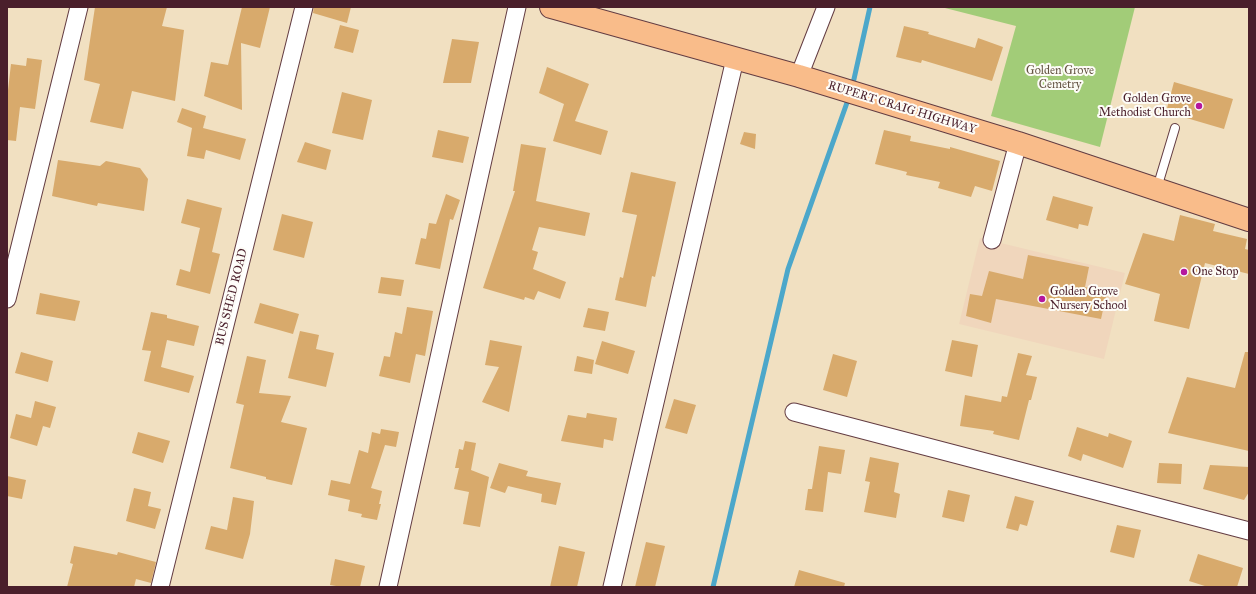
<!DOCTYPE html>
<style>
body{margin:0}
#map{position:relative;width:1256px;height:594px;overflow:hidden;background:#f1e0c1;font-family:"IM FELL Great Primer",serif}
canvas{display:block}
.frame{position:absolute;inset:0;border:8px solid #4a1f2b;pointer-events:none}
</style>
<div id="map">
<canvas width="1256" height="594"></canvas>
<div class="frame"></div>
</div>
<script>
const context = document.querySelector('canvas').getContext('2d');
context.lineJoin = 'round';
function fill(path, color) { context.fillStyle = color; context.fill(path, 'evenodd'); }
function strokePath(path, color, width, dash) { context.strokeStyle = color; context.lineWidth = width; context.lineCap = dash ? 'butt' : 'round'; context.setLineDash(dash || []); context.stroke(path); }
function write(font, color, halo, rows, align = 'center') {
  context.font = font + ' "IM FELL Great Primer",serif'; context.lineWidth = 4; context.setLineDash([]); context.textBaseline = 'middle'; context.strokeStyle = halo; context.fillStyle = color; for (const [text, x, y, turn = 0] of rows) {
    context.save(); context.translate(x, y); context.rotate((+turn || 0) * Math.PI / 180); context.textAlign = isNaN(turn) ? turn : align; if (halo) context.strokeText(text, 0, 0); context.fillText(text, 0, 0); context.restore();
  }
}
const built = new Path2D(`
 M980 238 1125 273 1104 359 959 324Z`);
const green = new Path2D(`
 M941 7H1135L1100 147 991 116 1016 26Z`);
const stream = new Path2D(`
 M852 88 870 7
 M713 587 788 269 849 97`);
const building = new Path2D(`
 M95 7H167L162 26 184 30 175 101 132 91 123 129 90 122 100 84 84 80Z
 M242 7H270L260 48 241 43 242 110 204 96 211 62 228 65Z
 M314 7H351L347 23 313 13Z
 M340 25 359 30 353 53 334 48Z
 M904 26 929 32 928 34 975 48 978 38 1003 47 992 81 922 60 921 63 896 57Z
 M452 39 479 42 471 83H443Z
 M27 58 42 60 35 109 20 107 16 141 7 140V99L11 64 26 66Z
 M547 67 589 84 575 121 608 131 601 155 553 141 564 104 539 93Z
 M1174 82 1233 99 1224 129 1166 112Z
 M342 92 372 100 363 140 332 133Z
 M182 108 206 116 203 128 246 139 240 160 206 150 204 159 187 156 192 128 177 122Z
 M438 130 469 137 463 163 432 157Z
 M884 130 911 136 910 141 950 149V147L1000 161 992 191 975 186 971 197 938 188 940 182 906 175 907 172 875 164Z
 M744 132 756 134 755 149 740 144Z
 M305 142 331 150 326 170 297 162Z
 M521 144 546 148 536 201 590 213 585 236 539 227 532 250 538 252 533 269 566 282 560 299 538 291 534 300 525 297 524 300 483 288 515 191H513Z
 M58 160 100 166 106 161 140 168 148 179 144 211 98 203 97 206 52 196Z
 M631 172 676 182 655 277 652 276 646 307 615 300 620 277 623 278 637 215 622 212Z
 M446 194 460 200 453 220 450 219 440 269 415 264 421 238 426 239 429 223 436 224Z
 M1053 196 1093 207 1088 226 1079 224 1078 229 1046 220Z
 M187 199 222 208 212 252 220 254 210 294 176 285 180 269 190 272 200 228 181 223Z
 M282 214 313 222 304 258 273 250Z
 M1180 215 1215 224 1213 231 1247 239 1245 249 1249 250V274L1205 263 1189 329 1154 321 1160 294 1125 284 1143 233 1174 241Z
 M1028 255 1089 267 1085 287 1107 292 1101 319 996 299 991 323 966 316 970 294 982 296 989 271 1023 279Z
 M381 277 404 280 401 296 378 293Z
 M40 293 80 301 75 321 36 314Z
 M260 303 299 314 293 334 254 323Z
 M407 307 433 311 425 356 416 354 410 383 379 376 384 356 390 357 395 332 402 334Z
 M588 308 609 312 605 331 583 327Z
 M151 312 167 315V318L199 326 194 346 167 340 161 367 194 376 189 393 144 381 151 351 142 350Z
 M300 331 319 335 316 349 334 353 326 387 288 378Z
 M490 340 522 346 509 412 482 402 499 367 485 365Z
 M952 340 978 345 972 377 945 371Z
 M602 341 635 351 628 374 595 364Z
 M21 352 53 361 48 382 15 373Z
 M1245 352H1249V451L1168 433 1187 377 1235 388Z
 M1018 353 1032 356 1026 375 1037 377 1031 400H1029L1019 440 993 434 994 431 960 426 965 395 1001 402 1002 396 1007 397Z
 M833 354 857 361 847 397 823 390Z
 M247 356 266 360 259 393 291 396 281 422 307 428 292 485 266 479V477L230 468 244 405 236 403Z
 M577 356 594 360 592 374 574 371Z
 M674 399 696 405 687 434 665 428Z
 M35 401 56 407 50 428 43 426 37 446 10 438 16 414 31 418Z
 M587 413 617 418 613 441 604 439 603 448 561 441 568 415 586 418Z
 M1077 427 1108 437 1109 433 1132 441 1123 468 1083 454 1081 461 1068 456Z
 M381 429 399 432 396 447 385 445 371 488 382 491 379 504H381L377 520 361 517 362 514 348 511 350 500 328 495 331 480 350 484 359 450 368 453 372 432 380 434Z
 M138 432 170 441 163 463 132 453Z
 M465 441 476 443 471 470 489 477 480 527 463 524 469 492 454 489 459 468H455L459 449 463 450Z
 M819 446 845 450 841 474 828 472 823 512 805 510 808 489H812Z
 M870 457 899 463 894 492 900 494 896 518 864 512 870 482 865 481Z
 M499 463 528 471 526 476 561 483 556 505 541 502 542 494 508 486 505 493 490 488Z
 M1159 463 1182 464 1181 484 1157 483Z
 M1210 465 1249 467V492L1244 500 1203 489Z
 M7 476 26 480 22 499 7 496Z
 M134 488 151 492 148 506 161 509 155 529 126 521Z
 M948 490 970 495 964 522 942 517Z
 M1015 496 1034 501 1027 526 1020 524 1018 531 1006 528Z
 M233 497 254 501 250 534 243 559 205 549 211 526 227 530Z
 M1117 525 1141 530 1134 558 1110 552Z
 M646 542 665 546 655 587H635Z
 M74 546 117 555 118 552 156 562 151 583 136 579 134 587H67L73 564 70 563Z
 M559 546 585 552 577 587H550Z
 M1198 554 1243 568 1237 587H1208L1189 581Z
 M335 559 365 566 360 587H342L330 585Z
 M799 570 845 583 844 587H794Z`);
const service = new Path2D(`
 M1157 188 1175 128`);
const minor = new Path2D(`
 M799 76 826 7
 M992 240 1018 143
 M7 299 79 7
 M794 412 1249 531
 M160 587 304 7
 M388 587 517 7
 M612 587 735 59`);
const primary = new Path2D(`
 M551 7 799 76 1018 143 1249 220`);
const markers = [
 [1199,106,4,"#b5179e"],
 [1184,272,4,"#b5179e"],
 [1042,299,4,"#b5179e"]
];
const parkNames = [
 ["Golden Grove",1060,71],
 ["Cemetry",1060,85]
];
const poiNames = [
 ["Golden Grove",1191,99,"right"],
 ["Methodist Church",1191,113,"right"],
 ["One Stop",1192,272],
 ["Golden Grove",1050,292],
 ["Nursery School",1050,306]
];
const streetNames = [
 ["RUPERT CRAIG HIGHWAY",902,108,17],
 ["BUS SHED ROAD",232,297,-76]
];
fill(built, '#f0d6bc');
fill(green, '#a2cc78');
strokePath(stream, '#4ca7ca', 5);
fill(building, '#d8aa6c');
strokePath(service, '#633c42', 10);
strokePath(minor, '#633c42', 19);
strokePath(primary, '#633c42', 24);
strokePath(service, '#fff', 8);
strokePath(minor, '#fff', 17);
strokePath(primary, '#f9bc8a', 22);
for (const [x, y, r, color] of markers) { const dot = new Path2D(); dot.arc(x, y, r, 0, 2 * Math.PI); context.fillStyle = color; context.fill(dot); strokePath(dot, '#fdfcf7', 1.5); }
write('12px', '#645342', '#fdfcf7', parkNames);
write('12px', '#4a1f2b', '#fdfcf7', poiNames, 'left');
write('12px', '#4a1f2b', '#fdfcf7', streetNames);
</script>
